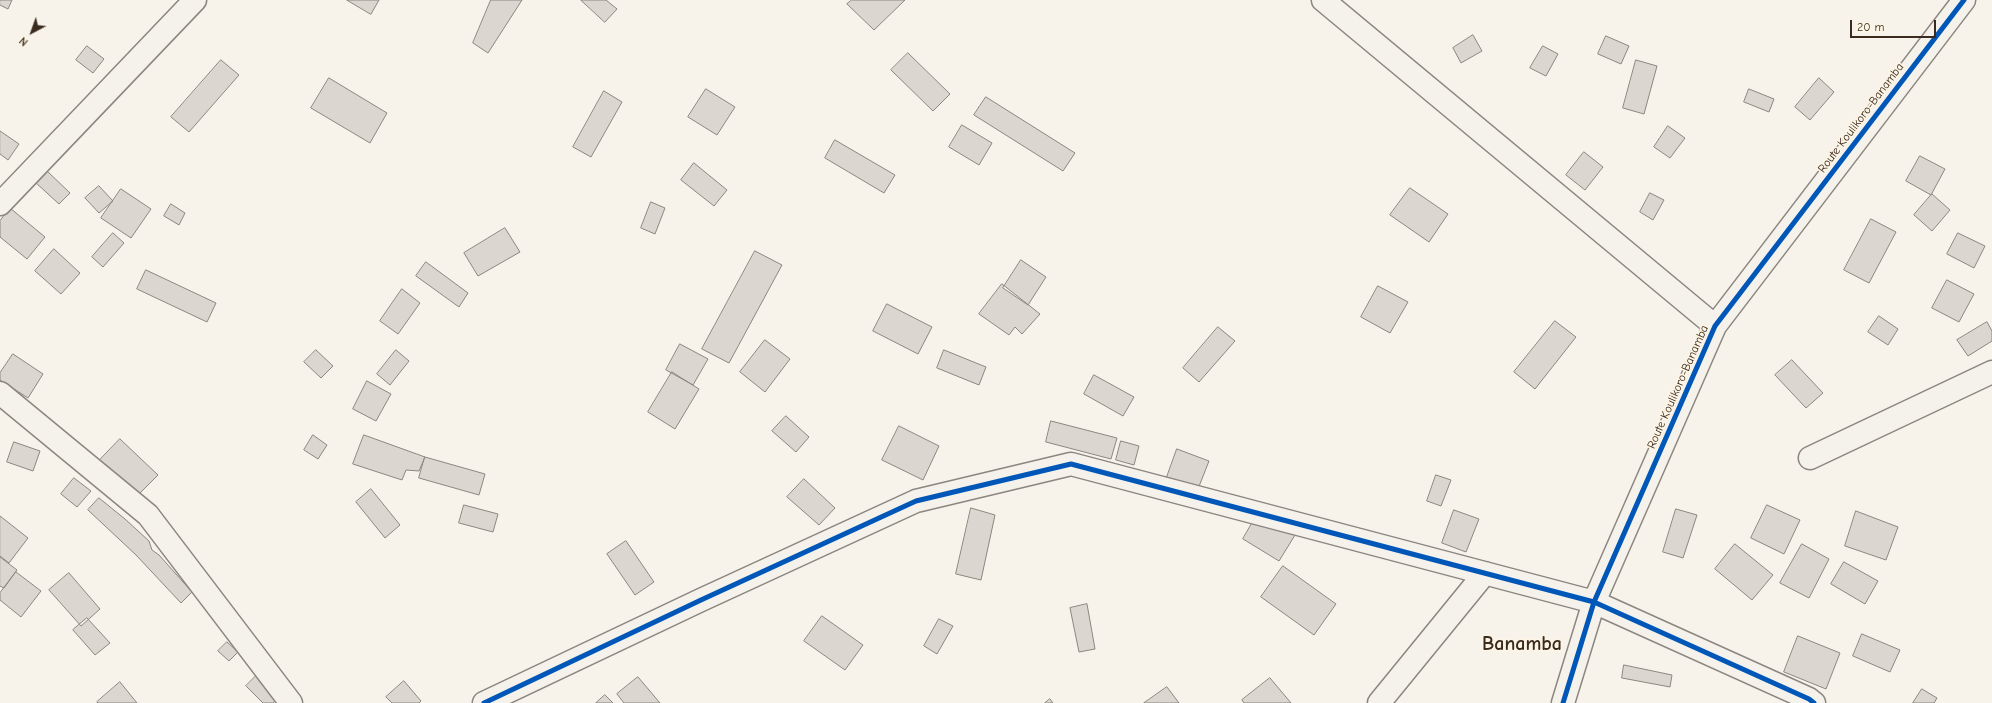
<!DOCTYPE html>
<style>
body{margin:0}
#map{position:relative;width:1992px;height:703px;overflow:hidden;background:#f7f3ea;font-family:"Comic Neue",sans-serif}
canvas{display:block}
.north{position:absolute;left:12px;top:12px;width:40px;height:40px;-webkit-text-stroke:3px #fcf5e5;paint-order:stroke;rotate:221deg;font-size:11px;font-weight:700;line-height:16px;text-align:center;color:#3b2a1e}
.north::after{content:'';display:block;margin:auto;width:14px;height:18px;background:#3b2a1e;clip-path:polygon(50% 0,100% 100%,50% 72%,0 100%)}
.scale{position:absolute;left:1850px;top:20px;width:86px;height:18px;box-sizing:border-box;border:2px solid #3b2a1e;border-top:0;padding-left:5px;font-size:12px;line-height:14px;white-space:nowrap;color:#3b2a1e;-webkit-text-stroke:3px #fcf5e5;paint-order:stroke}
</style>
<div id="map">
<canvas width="1992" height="703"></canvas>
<div class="north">N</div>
<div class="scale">20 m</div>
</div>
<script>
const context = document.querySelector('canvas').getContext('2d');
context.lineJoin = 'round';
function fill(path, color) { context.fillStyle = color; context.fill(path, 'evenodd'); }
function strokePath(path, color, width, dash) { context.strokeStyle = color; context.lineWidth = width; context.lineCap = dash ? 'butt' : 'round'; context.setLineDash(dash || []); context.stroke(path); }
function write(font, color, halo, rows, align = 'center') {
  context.font = font + ' "Comic Neue",sans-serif'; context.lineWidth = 3.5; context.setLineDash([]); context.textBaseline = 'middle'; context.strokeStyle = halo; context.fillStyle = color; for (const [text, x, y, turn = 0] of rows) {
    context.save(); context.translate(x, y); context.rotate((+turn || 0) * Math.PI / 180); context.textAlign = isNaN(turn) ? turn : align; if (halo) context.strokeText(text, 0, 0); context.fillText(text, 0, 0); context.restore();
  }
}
const building = new Path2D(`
 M0 0H12L8 9 0 5Z
 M347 0H379L371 14Z
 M491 0H522L488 53 473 43Z
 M581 0H606L617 9 605 22Z
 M852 0H905L874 30 847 4Z
 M1473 35 1482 51 1461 63 1453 48Z
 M1606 36 1629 46 1621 64 1598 54Z
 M87 46 104 59 93 73 76 60Z
 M1543 46 1558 54 1546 76 1530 68Z
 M908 53 950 94 933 111 891 70Z
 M221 60 239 75 189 132 171 117Z
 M1636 60 1657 66 1644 114 1623 108Z
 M329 78 387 113 370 143 311 108Z
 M1819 78 1834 92 1810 120 1795 107Z
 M706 89 735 107 717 135 688 117Z
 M1749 89 1774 99 1769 112 1744 102Z
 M604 91 622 102 591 157 573 147Z
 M986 97 1075 153 1063 171 974 115Z
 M962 125 992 143 979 165 949 147Z
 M1668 126 1685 138 1670 158 1654 147Z
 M0 131 19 144 8 160 0 154Z
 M835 140 895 175 884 193 825 158Z
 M1584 152 1603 167 1585 190 1566 175Z
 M1920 156 1945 169 1931 195 1906 181Z
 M694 163 727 190 714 206 681 180Z
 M46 170 70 193 59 204 35 182Z
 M99 186 113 201 99 213 85 198Z
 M1410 188 1448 214 1429 242 1390 215Z
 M121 189 151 209 131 238 101 218Z
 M1650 193 1664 200 1653 220 1640 212Z
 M1932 194 1950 210 1932 231 1914 215Z
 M651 202 665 208 655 234 641 228Z
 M171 204 185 213 179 225 164 216Z
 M10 208 45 237 27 259 0 237V221Z
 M1871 219 1896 232 1869 283 1844 270Z
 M505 228 520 252 478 276 464 253Z
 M113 233 124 243 103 267 92 257Z
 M1958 233 1985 246 1974 268 1947 254Z
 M54 249 80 273 61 294 35 271Z
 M755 251 782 265 729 363 702 349Z
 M1021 260 1046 277 1028 305 1003 288Z
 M426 262 468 293 459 307 416 276Z
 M146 270 216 303 207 322 137 289Z
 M1947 280 1974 294 1959 322 1932 308Z
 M1002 284 1040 314 1022 334 1015 327 1009 335 979 314Z
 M1378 286 1408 302 1390 333 1361 317Z
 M402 289 420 303 398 334 380 321Z
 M887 304 932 327 918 354 873 331Z
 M1879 316 1898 329 1888 345 1868 332Z
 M1555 321 1576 337 1535 389 1514 372Z
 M1987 322 1992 331V341L1968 356 1957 340Z
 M1218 327 1235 341 1199 382 1183 368Z
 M765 340 790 359 765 392 740 372Z
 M680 344 708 359 693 385 666 370Z
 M316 350 333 366 321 378 304 362Z
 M396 350 409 361 390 385 377 374Z
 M944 350 986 367 979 385 937 368Z
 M13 354 43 374 28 398 0 380V373Z
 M1792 360 1823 393 1806 408 1775 375Z
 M672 372 699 389 675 429 648 412Z
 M1094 375 1134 397 1123 416 1084 394Z
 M367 381 391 394 376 421 353 409Z
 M786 416 809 437 796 452 772 431Z
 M1051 421 1117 438 1111 459 1046 442Z
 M899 426 939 446 923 480 882 460Z
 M313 435 327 445 318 459 304 450Z
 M364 435 425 457 419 471 406 470 402 480 353 464Z
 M120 439 158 475 135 498 97 463Z
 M1121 441 1139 446 1134 465 1116 460Z
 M14 442 40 451 33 471 7 462Z
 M1177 449 1209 461 1198 489 1167 477Z
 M425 457 485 474 479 495 419 478Z
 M1436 475 1451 480 1441 506 1427 501Z
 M74 478 91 491 77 507 61 494Z
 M804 479 835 508 819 525 787 497Z
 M371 489 400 525 385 538 356 502Z
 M99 498 125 519 149 541 152 550 159 555 192 592 181 603 136 555 88 510Z
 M464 505 498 514 493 532 459 523Z
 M1767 505 1800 520 1784 554 1751 538Z
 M971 508 995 515 981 580 956 574Z
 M1676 509 1697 515 1683 558 1663 552Z
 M1454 510 1479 519 1466 552 1442 543Z
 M1856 511 1898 527 1886 560 1845 546Z
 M1258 513 1295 535 1279 561 1243 539Z
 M0 516 28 538 9 563 0 556Z
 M626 541 654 582 635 595 607 554Z
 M1735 544 1773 575 1752 600 1715 569Z
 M1802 544 1829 559 1809 598 1780 583Z
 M0 557 17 570 4 588 0 586Z
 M1844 562 1878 581 1865 604 1831 584Z
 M1283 566 1336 604 1314 635 1261 597Z
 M16 572 41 591 21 617 0 600V593Z
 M69 573 100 609 81 626 49 590Z
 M1087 604 1095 649 1079 652 1070 608Z
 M822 616 863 645 845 670 804 641Z
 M87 618 110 643 95 655 73 630Z
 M939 619 953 626 937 654 924 646Z
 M1862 634 1900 650 1890 672 1853 656Z
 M1798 636 1840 653 1826 689 1784 672Z
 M227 642 238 652 229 661 218 651Z
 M1624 665 1672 675 1670 687 1622 678Z
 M258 674 280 696 273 703H263L246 686Z
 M638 677 660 703H624L617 694Z
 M1270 678 1291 703H1244L1242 700Z
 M404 681 421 701 419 703H392L386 697Z
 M120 682 137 703H98L97 702Z
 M1167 687 1179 703H1144Z
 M1922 689 1937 698 1934 703H1913Z
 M605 695 613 703H596Z
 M1050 699 1053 703H1045Z`);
const minor = new Path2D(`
 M1323 0 1715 326
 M0 204 195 0
 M0 393 148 515 291 703
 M1810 458 1992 372
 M484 703 701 600 916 501 1071 464 1594 602 1809 699 1814 703
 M1379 703 1485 573
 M1563 703 1594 602 1715 326 1964 0`);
const cycleway = new Path2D(`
 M484 703 701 600 916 501 1071 464 1594 602 1809 699 1814 703
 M1563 703 1594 602 1715 326 1964 0`);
const streetNames = [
 ["Route Koulikoro-Banamba",1861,118,-53],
 ["Route Koulikoro-Banamba",1678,387,-66]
];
const townNames = [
 ["Banamba",1522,644]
];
fill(building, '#dbd7d0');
strokePath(building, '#8b867f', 1);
strokePath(minor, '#8b867f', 25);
strokePath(minor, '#f5f2ec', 22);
strokePath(cycleway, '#0057b8', 5);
write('12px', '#3b2a1e', '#fcf5e5', streetNames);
write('bold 20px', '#3b2a1e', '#fcf5e5', townNames);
</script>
